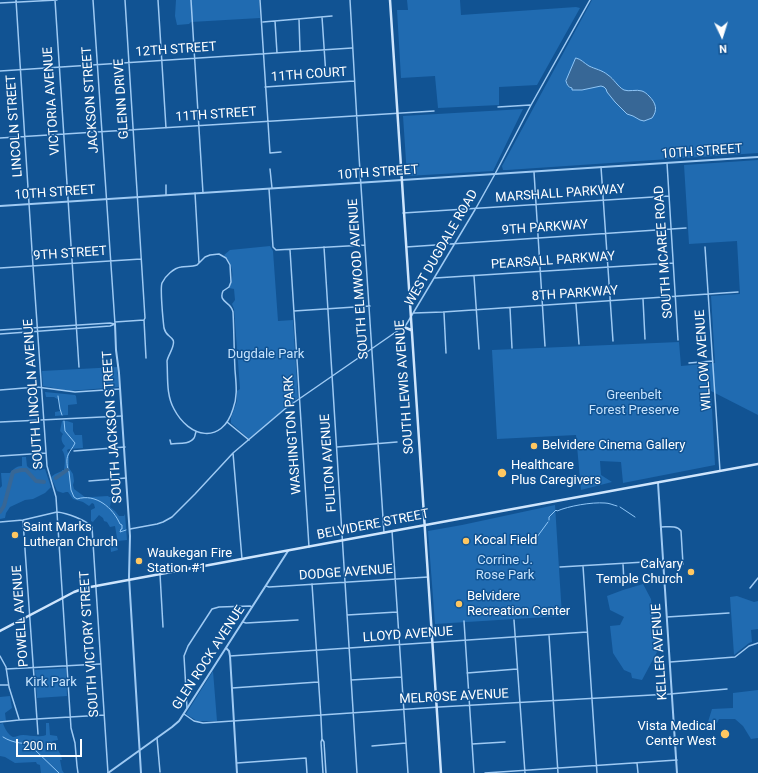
<!DOCTYPE html>
<style>
body{margin:0}
#map{position:relative;width:758px;height:773px;overflow:hidden;background:#115393;font-family:Roboto,sans-serif}
canvas{display:block}
.north{position:absolute;left:702px;top:16px;width:40px;height:40px;-webkit-text-stroke:3px #115393;paint-order:stroke;rotate:176deg;font-size:11px;font-weight:700;line-height:16px;text-align:center;color:#fff}
.north::after{content:'';display:block;margin:auto;width:14px;height:18px;background:#fff;clip-path:polygon(50% 0,100% 100%,50% 72%,0 100%)}
.scale{position:absolute;left:16px;top:739px;width:66px;height:18px;box-sizing:border-box;border:2px solid #fff;border-top:0;padding-left:5px;font-size:12px;line-height:14px;white-space:nowrap;color:#fff;-webkit-text-stroke:3px #115393;paint-order:stroke}
</style>
<div id="map">
<canvas width="758" height="773"></canvas>
<div class="north">N</div>
<div class="scale">200 m</div>
</div>
<script>
const context = document.querySelector('canvas').getContext('2d');
context.lineJoin = 'round';
function fill(path, color) { context.fillStyle = color; context.fill(path, 'evenodd'); }
function strokePath(path, color, width, dash) { context.strokeStyle = color; context.lineWidth = width; context.lineCap = dash ? 'butt' : 'round'; context.setLineDash(dash || []); context.stroke(path); }
function write(font, color, halo, rows, align = 'center') {
  context.font = font + ' Roboto,sans-serif'; context.lineWidth = 3; context.setLineDash([]); context.textBaseline = 'middle'; context.strokeStyle = halo; context.fillStyle = color; for (const [text, x, y, turn = 0] of rows) {
    context.save(); context.translate(x, y); context.rotate((+turn || 0) * Math.PI / 180); context.textAlign = isNaN(turn) ? turn : align; if (halo) context.strokeText(text, 0, 0); context.fillText(text, 0, 0); context.restore();
  }
}
const green = new Path2D(`
 M176 0H259L260 18 191 22 189 24 177 25 175 16Z
 M407 0H460L461 15 576 7 580 8 537 85 499 87V105L438 108 435 76 401 78 397 10H408Z
 M592 0H758V153L507 170H503L502 166Z
 M523 109 493 171 407 176 403 116Z
 M758 160V415L711 391 715 465 623 483 621 462 600 461 601 475 612 482 581 490 576 435 497 439 492 350 679 342 681 366 715 363 711 296 740 294 737 241 689 244 684 165Z
 M270 246 273 251 278 321 293 320 298 398 249 439 231 423V418L237 401V391L240 389 234 309 232 304 235 300 234 289 229 288C235 277 233 264 224 255L230 250Z
 M117 367 119 387 69 391 43 386 42 371Z
 M45 392 75 395 76 396 77 404 68 405V415L55 416V412L60 411 59 400 54 397H46Z
 M62 421H67L73 423V431L75 435H82L83 448 69 449 67 450 68 453 69 454V468L73 474 74 481 73 485 74 489 85 497H91L108 496 109 497H111V501L110 507 115 511 119 516H124L125 514 127 540 118 541 116 543 118 550 111 552 110 540 117 538 115 526 110 527 107 522 104 521 103 518 99 515 93 522 91 521V510L95 508 94 504 92 503 89 506 83 502 73 499 68 492H66L63 493 57 491 51 477 55 474 62 471V470H64C65 464 66 455 62 450L65 446C62 443 60 438 63 434L60 431Z
 M22 457H26L27 466 29 468 34 470 45 469 51 487 45 493 33 499 25 500 10 507 6 513 5 518 0 519V488L2 486 1 473H10C14 469 16 466 22 466Z
 M555 505 562 616 435 624 428 531 462 525Z
 M643 584 651 599 657 652 642 680 632 678 631 673 624 670 613 653 610 626 620 625 624 617 610 610 607 596 623 590Z
 M737 596 754 602 758 601V629L751 630 752 642 749 643 734 655 730 597Z
 M66 668 67 696 37 698 35 670Z
 M213 671 217 721H197L186 714Z
 M758 690V738L751 739 743 726 735 719H719L717 723 712 724 708 722 712 709 733 708V693Z
 M10 696 12 708 5 713 6 721 0 722V697Z
 M3 723C4 727 8 735 13 737 16 737 19 735 23 735 30 735 38 738 46 735V723H49L50 735 57 736 58 740 52 741 61 755 62 760H60L62 770 64 773H41L40 765 37 764 36 762 15 763 5 757 0 756V724Z`);
const water = new Path2D(`
 M576 58C581 59 584 63 589 66 595 69 602 70 608 75 614 79 618 87 624 90 629 92 636 89 642 91 645 92 647 94 649 96 656 103 658 110 652 118L644 121 640 120 633 116 627 114 615 102 607 92 606 89 604 87 601 86 582 90H572V88C568 87 567 85 566 81Z`);
const stream = new Path2D(`
 M58 396 60 409 62 415
 M64 421 65 431 75 443C73 448 70 450 68 455 66 459 67 468 69 472L71 490 74 497 77 499C96 493 113 508 120 524L122 525V529H121L120 532 126 530
 M620 507 635 517
 M549 520V517L556 510 557 511C569 506 591 502 605 503 609 503 613 505 617 506
 M537 537 548 522
 M3 737C14 744 24 743 37 745L35 750 59 773`);
const river = new Path2D(`
 M56 478 67 470
 M0 512 4 506 13 472 21 470H26L36 481 44 482`);
const minor = new Path2D(`
 M16 0 33 266 47 466 56 497 71 728 75 743 77 766 78 773
 M55 0 79 367
 M93 0 115 324
 M125 0 145 318 144 320 146 358
 M158 0 166 128
 M191 0 203 193
 M260 0 270 153 281 152
 M350 0 359 156 384 533
 M0 3 57 0
 M322 17 326 76
 M299 19 300 51
 M275 21 277 53
 M263 22 332 16
 M0 71 352 48
 M265 87 354 81
 M498 107 530 105
 M0 138 434 111
 M667 163 678 340
 M601 167 613 341
 M270 169 272 188
 M534 172 545 346
 M166 185V195
 M269 189 273 247 276 250 365 245
 M195 193 199 263
 M403 213 669 196
 M324 247 357 773
 M406 247 686 228
 M705 247 720 471
 M290 250 309 547
 M219 254 226 258 230 265 231 282 229 287 223 291C218 303 231 301 233 312 234 331 234 350 235 370 236 383 238 396 233 409 222 445 189 438 174 409 166 395 168 377 167 361 168 355 176 345 173 340 170 335 166 336 164 328 163 320 160 288 162 283 165 276 174 268 181 267 186 266 192 267 197 265L205 257 210 255Z
 M0 268 141 259
 M474 276 479 349
 M435 278 673 263
 M643 299 645 339
 M576 304 579 344
 M510 308 512 348
 M294 311 370 306
 M414 313 443 312 738 292
 M444 313 446 353
 M115 322 144 320
 M0 330 110 323 115 324
 M0 334 110 326 115 324
 M689 363 713 361
 M0 390 37 387 75 392 120 389
 M0 422 122 416
 M227 422 249 440
 M170 440 171 444C177 443 189 445 194 438 195 437 195 434 196 432
 M337 447 397 442
 M74 451 125 447
 M233 453 242 559
 M0 456 46 453
 M89 481 126 478
 M23 521 38 734
 M0 522 23 520 57 512C67 513 86 520 92 527L108 773
 M661 527C668 527 677 525 681 531L683 564
 M130 529 157 524 163 522 172 517 195 494 233 453 286 408 406 325 476 208 495 174 531 105 590 0
 M392 531 408 773
 M623 564 624 583
 M583 566 597 773
 M560 567 662 561
 M160 574 163 627
 M312 584 321 718 322 739 321 742 323 773
 M266 586 269 587 428 577
 M750 588 758 578
 M347 615 397 612
 M667 617 729 613
 M514 620 525 773
 M464 621 474 773
 M243 622 246 623 298 620
 M549 635 558 773
 M0 656 6 667 9 687 19 719
 M230 656 587 632
 M670 662 735 657 749 646 758 643
 M6 669 100 664
 M467 673 517 669
 M351 680 401 677
 M0 685H8
 M232 688 318 682
 M187 708 184 656 188 646 212 609 219 607 250 606 252 607
 M184 714 194 721 203 723 439 707 670 694 727 689
 M0 722 19 720 104 715
 M157 738 160 772
 M322 739 324 742 326 773
 M472 744 505 742
 M372 746 406 743
 M237 763 306 758 307 773
 M637 763 638 773
 M485 773 677 760`);
const tertiary = new Path2D(`
 M0 206 758 157
 M115 324 116 350 119 373 126 478 130 536 129 577 141 773
 M658 483 677 773
 M226 648 229 651 230 656 237 773
 M108 773 172 727 179 721 288 551`);
const secondary = new Path2D(`
 M390 0 441 773
 M404 327 411 330
 M0 631 74 592 85 588C309 546 534 505 758 464`);
const markers = [
 [534,446,4,"#ffc761"],
 [502,473,5,"#ffc761"],
 [15,535,4,"#ffc761"],
 [466,541,4,"#ffc761"],
 [139,561,4,"#ffc761"],
 [691,572,4,"#ffc761"],
 [459,604,4,"#ffc761"],
 [725,734,5,"#ffc761"]
];
const streetNames = [
 ["12TH STREET",176,50,-4],
 ["11TH COURT",309,75,-4],
 ["GLENN DRIVE",122,99,-94],
 ["JACKSON STREET",91,100,-94],
 ["VICTORIA AVENUE",52,101,-94],
 ["11TH STREET",216,115,-4],
 ["LINCOLN STREET",15,126,-94],
 ["10TH STREET",702,152,-4],
 ["10TH STREET",378,173,-4],
 ["10TH STREET",55,193,-4],
 ["MARSHALL PARKWAY",560,194,-4],
 ["9TH PARKWAY",545,228,-4],
 ["WEST DUGDALE ROAD",442,248,-60],
 ["SOUTH MCAREE ROAD",664,252,-94],
 ["9TH STREET",70,254,-4],
 ["PEARSALL PARKWAY",553,261,-4],
 ["SOUTH ELMWOOD AVENUE",359,279,-94],
 ["8TH PARKWAY",575,294,-4],
 ["WILLOW AVENUE",704,360,-94],
 ["SOUTH LEWIS AVENUE",405,387,-94],
 ["SOUTH LINCOLN AVENUE",34,394,-94],
 ["SOUTH JACKSON STREET",113,427,-94],
 ["WASHINGTON PARK",293,435,-94],
 ["FULTON AVENUE",329,463,-94],
 ["BELVIDERE STREET",373,525,-11],
 ["DODGE AVENUE",346,573,-4],
 ["POWELL AVENUE",21,616,-94],
 ["LLOYD AVENUE",408,635,-4],
 ["SOUTH VICTORY STREET",90,644,-94],
 ["KELLER AVENUE",660,652,-94],
 ["GLEN ROCK AVENUE",209,658,-57],
 ["MELROSE AVENUE",454,697,-3]
];
const parkNames = [
 ["Dugdale Park",266,355],
 ["Greenbelt",634,396],
 ["Forest Preserve",634,411],
 ["Corrine J.",505,561],
 ["Rose Park",505,576],
 ["Kirk Park",51,683]
];
const poiNames = [
 ["Belvidere Cinema Gallery",542,446],
 ["Healthcare",511,466],
 ["Plus Caregivers",511,481],
 ["Saint Marks",23,528],
 ["Lutheran Church",23,543],
 ["Kocal Field",474,541],
 ["Waukegan Fire",147,554],
 ["Station #1",147,569],
 ["Calvary",683,565,"right"],
 ["Temple Church",683,580,"right"],
 ["Belvidere",467,597],
 ["Recreation Center",467,612],
 ["Vista Medical",716,727,"right"],
 ["Center West",716,742,"right"]
];
fill(green, '#206bb1');
fill(water, '#376796');
strokePath(water, '#90c6f6', 1);
strokePath(stream, '#90c6f6', 1);
strokePath(river, '#376796', 4);
strokePath(minor, '#9fcaf3', 1.5);
strokePath(tertiary, '#9fcaf3', 2);
strokePath(secondary, '#cee5fd', 2.5);
for (const [x, y, r, color] of markers) { const dot = new Path2D(); dot.arc(x, y, r, 0, 2 * Math.PI); context.fillStyle = color; context.fill(dot); strokePath(dot, '#115393', 1.5); }
write('13px', '#fff', '#115393', streetNames);
write('13px', '#c6e3fd', '#115393', parkNames);
write('13px', '#fff', '#115393', poiNames, 'left');
</script>
